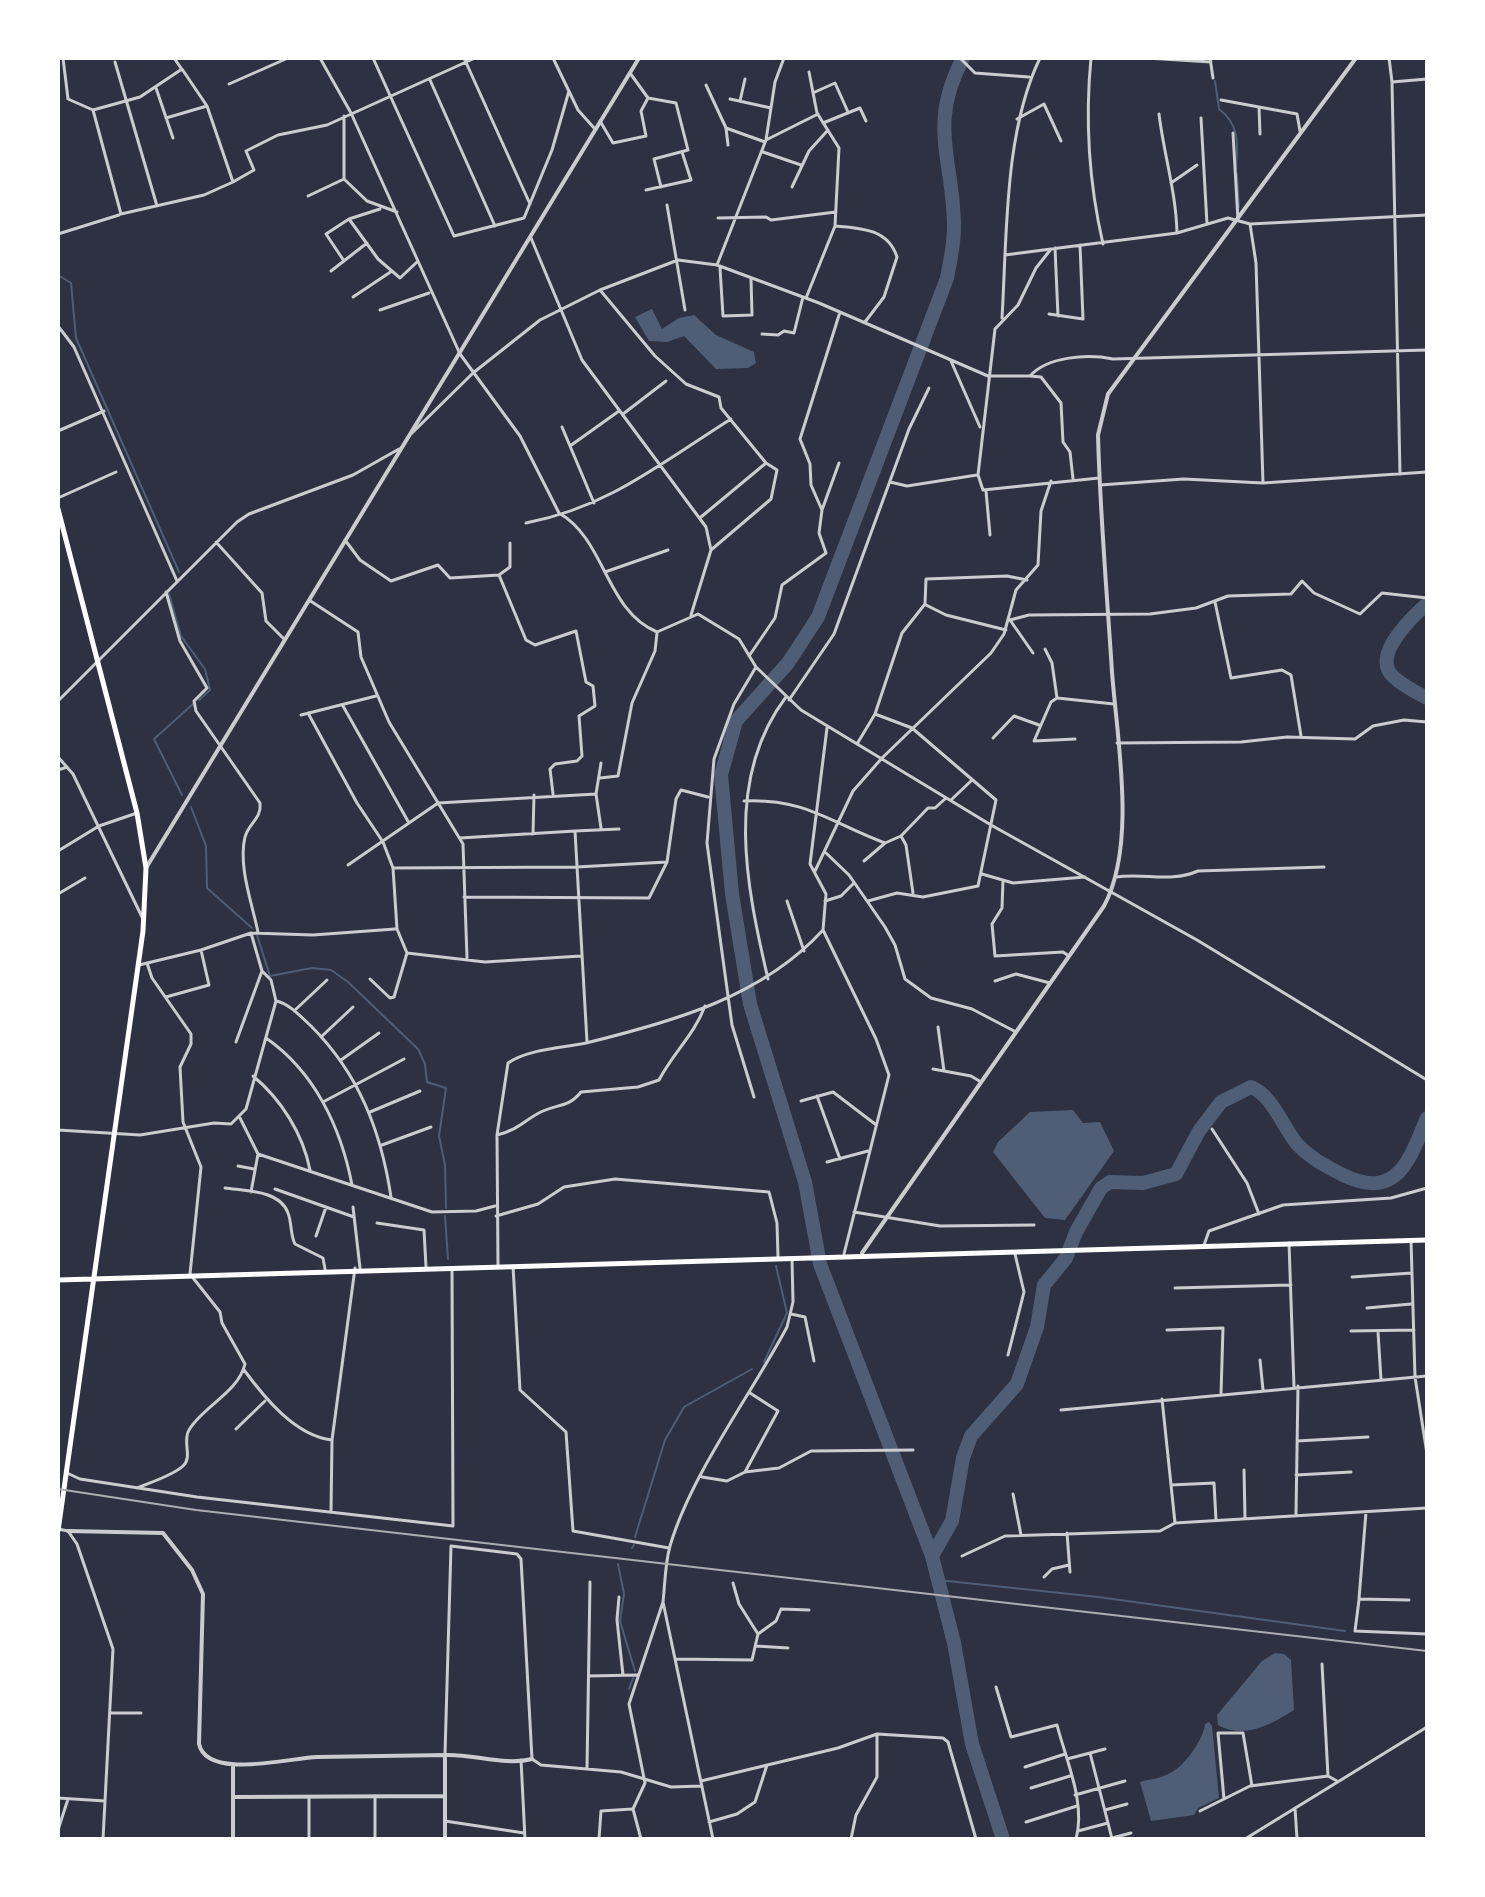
<!DOCTYPE html>
<style>
body{margin:0}
#map{position:relative;width:1485px;height:1897px;overflow:hidden;background:#2d3142;font-family:"DM Sans",sans-serif}
canvas{display:block}
.frame{position:absolute;inset:0;border:60px solid #fff;pointer-events:none}
</style>
<div id="map">
<canvas width="1485" height="1897"></canvas>
<div class="frame"></div>
</div>
<script>
const context = document.querySelector('canvas').getContext('2d');
context.lineJoin = 'round';
function fill(path, color) { context.fillStyle = color; context.fill(path, 'evenodd'); }
function strokePath(path, color, width, dash) { context.strokeStyle = color; context.lineWidth = width; context.lineCap = dash ? 'butt' : 'round'; context.setLineDash(dash || []); context.stroke(path); }
const water = new Path2D(`
 M652 309 662 329 679 318 694 315 716 335 754 352 756 363 748 368 716 369 684 336 667 342 649 341 635 317Z
 M1073 1110 1083 1123 1100 1122 1114 1151 1065 1220 1045 1218 993 1152 998 1142 1030 1112Z
 M1275 1653 1284 1654 1291 1660 1294 1710C1272 1724 1244 1740 1218 1725L1217 1715 1262 1661Z
 M1209 1722 1212 1726 1219 1798 1198 1808 1194 1815 1151 1821 1140 1782C1149 1779 1158 1779 1166 1775 1183 1769 1203 1741 1205 1724Z`);
const stream = new Path2D(`
 M1215 81 1219 109C1240 125 1238 144 1236 168
 M1237 174 1239 207
 M58 275 71 283 76 338 179 572
 M169 594 181 636 205 669 210 690 199 700
 M182 795 154 739 193 704
 M191 807 206 846 207 888 252 928
 M257 935 270 976 312 968 331 970 348 982 418 1049 425 1064 427 1082 446 1088 439 1136 445 1165 446 1208
 M445 1216 448 1259
 M764 1362 787 1313 776 1266
 M635 1537 665 1440 684 1407 752 1369
 M632 1548 634 1545
 M618 1564 624 1594 620 1621 635 1671
 M938 1580 1098 1597 1345 1631
 M629 1689 633 1678`);
const river = new Path2D(`
 M963 58C927 127 954 159 954 228 954 244 950 262 947 278L818 617 788 663 736 721 721 775 732 894 750 1004 805 1182 820 1264 932 1556 954 1643 972 1744 1003 1839
 M1427 604C1413 616 1375 652 1390 673 1397 682 1417 693 1427 698
 M932 1556 952 1521 963 1458 971 1436 1017 1384 1037 1327 1044 1285 1066 1258 1076 1232 1101 1188 1110 1182 1143 1183 1176 1174 1199 1131 1221 1102 1251 1087C1272 1095 1283 1127 1297 1144 1310 1158 1326 1166 1343 1175 1397 1201 1409 1161 1427 1118`);
const minor = new Path2D(`
 M63 58 68 99 93 110 140 97 182 69 207 106 233 182 204 195 121 214 93 110
 M174 58 181 68
 M320 58 351 113 460 354 520 436 559 513C606 540 605 610 657 632L698 614 739 639 756 667 801 710 991 825 1197 940 1427 1080
 M373 58 454 236 524 218 552 150 569 91
 M464 58 530 204
 M553 58 578 110 595 129
 M960 58 975 73 1029 77
 M1091 58C1085 120 1089 183 1103 244
 M1147 58 1211 62
 M1210 58 1213 78
 M1389 58 1392 82 1427 79
 M115 62 157 206
 M809 72 817 113 839 148 835 226
 M630 73 648 98 676 103 688 150 654 159 661 187
 M430 80 495 226
 M1392 82 1400 474
 M229 84 288 58
 M706 85 726 128 765 142
 M156 88 173 138
 M815 92 835 83 848 112
 M730 99 771 108
 M1221 100 1297 114 1300 131
 M740 101 745 79
 M1259 107 1260 134
 M1159 114C1164 155 1176 192 1177 233
 M344 116V179L367 201 397 212
 M166 118 207 106
 M1201 118 1207 224
 M1017 119 1044 104 1061 141
 M600 121 613 143 646 136 641 111 648 98
 M823 123 860 108 866 121
 M726 128 728 145
 M1233 133 1238 220
 M766 140 818 114
 M763 152 801 165
 M233 182 254 170 246 151 278 135 327 125 475 58
 M1171 183 1197 165
 M792 187 809 151 828 130
 M646 190 691 180 682 152
 M308 196 344 179
 M667 205 685 310
 M718 218 766 217 771 220 836 212
 M349 219 378 259 400 278 417 262
 M1250 224 1256 263 1263 483
 M58 234 119 215
 M531 238 582 360 706 527 711 550 691 615
 M1055 248 1058 316
 M1005 255 1051 249
 M344 261 326 234 349 219 380 209
 M717 265 766 140 775 82 784 58
 M720 268 723 316 752 315 751 279
 M331 271 367 243
 M600 290 655 356 686 384 719 397 721 408 766 463 777 470 771 499 711 550
 M353 297 392 271
 M806 298 835 226C861 228 888 229 897 257L884 297 865 322
 M380 310 429 293
 M1049 314 1083 319 1080 245
 M1002 318C1007 236 1004 132 1040 58
 M58 326 74 347 177 581
 M762 334 778 335 784 331 794 333 803 297
 M951 361 980 427
 M1030 376 1041 377 1061 403 1063 442 1070 452 1073 479
 M623 414 666 381
 M562 427 594 503
 M58 431 104 411
 M412 433 473 373 540 320 600 290 678 260 717 265 819 303 988 376H1030C1048 356 1088 354 1113 359L1427 350
 M570 446 619 411
 M1099 478 983 490 978 475 995 329 1018 305 1036 268 1051 249 1177 233 1228 218 1250 224 1427 215
 M890 482 907 486 977 475
 M1100 485 1184 479 1263 483 1427 472
 M986 491 990 535
 M58 498 116 472
 M822 510 839 463
 M701 517 766 463
 M526 523C609 507 661 463 731 419
 M345 540 360 560 391 581 438 565 450 578 499 575 526 640 535 645 576 631 586 682 593 686 595 706 579 716 582 756 577 761 555 764 550 769 553 794
 M216 542 262 593 266 621 284 639
 M605 572 668 550
 M499 575 510 567V543
 M166 592 180 641 207 688 194 701 196 711 260 803C262 818 249 823 245 837 238 866 252 903 258 932
 M309 600 358 632 361 657 389 722 463 844 467 958
 M1215 602 1231 678 1282 670 1291 675 1301 736
 M926 605 946 615 1006 630
 M1010 620 1029 615 1150 614 1196 608 1228 596 1291 594 1302 581 1314 593 1360 614 1382 593 1427 598
 M1010 620 1033 653
 M1045 649 1052 663 1057 698
 M749 656 775 618 782 585 826 553 819 533 822 510 811 485 810 464 800 439 840 312
 M789 700 834 634 909 429 929 388
 M58 701 237 522 249 514 353 475 399 449
 M343 706 409 823
 M308 713 357 803 383 842 393 868 397 929 407 953 485 962 581 956
 M301 715 376 696
 M827 728 810 864 826 894 823 930 876 1039 889 1075 844 1254
 M993 738 1014 716 1039 725
 M1075 739 1034 741 1051 702 1057 698 1114 704
 M1117 743 1241 742 1287 737 1355 739 1373 726 1404 720 1427 722
 M857 744 875 714 902 633 925 604 926 579 1007 576 1027 580
 M58 757 73 774 142 917
 M601 763 596 794 601 828
 M58 770 67 767
 M600 778 618 776 632 703 655 651 657 633
 M951 800 971 781
 M744 801C805 798 831 823 885 843
 M575 831 619 829
 M533 834 534 795
 M901 836 906 845 913 893
 M460 838 575 831 587 1042
 M58 851 99 826 137 813
 M826 853 849 875 885 927 895 945 905 979 931 998 972 1009 1016 1032
 M864 861 885 843 901 836 928 808H935L946 798
 M667 862 676 799 681 790 708 797
 M348 865 438 803 596 794
 M393 868 577 867 667 862 649 898 464 897
 M815 871 853 791 882 758 991 653 1004 634 1016 590 1038 565 1041 511 1051 481
 M982 874 1013 883 1085 877
 M1116 877C1146 873 1170 883 1198 871L1324 867
 M1003 880 1002 908 992 924 995 956 1063 952 1069 956
 M58 894 85 878
 M787 901 804 951
 M825 901 841 896 854 883
 M868 901 897 893 923 897 978 886 996 800 912 728 875 714
 M251 933 313 935 395 929
 M370 979 390 998 394 997 407 953
 M768 979C746 885 724 779 786 697
 M995 981 1016 974 1050 983
 M166 997 209 985 201 950
 M276 1001C290 1004 301 1017 311 1026 359 1074 381 1131 391 1197
 M294 1011 327 980
 M938 1027 944 1071
 M321 1037 353 1007
 M266 1038C315 1072 341 1128 352 1185
 M236 1042 262 971
 M341 1060 379 1033
 M933 1069 971 1076 981 1082
 M253 1076C281 1099 303 1134 310 1170
 M817 1096 840 1159
 M754 1097 732 1025 707 843 714 759 734 704 756 667
 M801 1101 833 1092 875 1124
 M323 1102 404 1059
 M370 1112 420 1091
 M240 1118 258 1154 432 1212 476 1211 495 1206
 M1212 1129 1247 1183 1259 1214
 M58 1130 140 1135 214 1123 231 1124 246 1109 276 1001 271 980 262 971 251 933 201 950 139 965
 M497 1135C521 1129 525 1119 543 1111 559 1104 569 1107 581 1092L638 1087 659 1080C673 1053 694 1035 705 1006
 M382 1145 431 1127
 M827 1162 868 1151
 M238 1166 254 1169
 M225 1188C245 1191 280 1190 288 1213 292 1223 290 1234 295 1244L323 1258 325 1269
 M275 1189 354 1217
 M251 1192 258 1154
 M353 1207 360 1268
 M854 1212 940 1226 1034 1225
 M496 1216 538 1204 564 1187 615 1179 769 1192 777 1223 778 1257
 M377 1223 424 1230 426 1267
 M316 1236 326 1207
 M1411 1240 1415 1377 1427 1454
 M1289 1243 1294 1387
 M1204 1245 1209 1231 1283 1205 1391 1198 1427 1188
 M498 1266 497 1135 508 1063C528 1049 563 1048 586 1043 672 1022 762 997 823 930
 M513 1266 520 1390 566 1432 573 1531 669 1548
 M1352 1277 1412 1273
 M1175 1288 1291 1285
 M1367 1308 1411 1304
 M791 1314 805 1317 814 1361
 M1167 1330 1223 1328 1221 1394
 M1351 1331 1414 1330
 M1378 1332 1381 1380
 M1008 1355 1024 1292 1015 1254
 M1260 1360 1263 1390
 M244 1370C264 1397 295 1436 332 1440
 M1162 1399 1175 1523
 M1061 1410 1427 1376
 M236 1429 265 1401
 M1297 1441 1368 1437
 M1244 1470 1245 1518
 M745 1472 778 1411 750 1393
 M67 1473 80 1479 197 1497 453 1526 452 1269
 M1296 1475 1351 1472
 M702 1477 727 1481 745 1472 779 1468 811 1451 913 1450
 M1171 1485 1214 1483 1216 1520
 M137 1488C151 1482 172 1476 183 1466 193 1457 182 1441 189 1430 203 1406 238 1393 245 1364L222 1323 220 1312 190 1274 201 1167 183 1122 180 1067 191 1044V1034L152 978 147 963
 M1013 1494 1021 1535
 M331 1511 332 1440 355 1268
 M1366 1512 1359 1599 1409 1600
 M1296 1514 1298 1386
 M58 1529 68 1531 77 1544 113 1649 103 1839
 M1067 1533 1070 1572
 M962 1556 1005 1536 1160 1531 1175 1523 1427 1508
 M1044 1577 1052 1569 1069 1565
 M619 1597 617 1620 623 1675
 M1359 1600 1355 1631 1427 1634
 M758 1634 776 1621 781 1609 809 1610
 M756 1646 788 1648
 M676 1659 752 1660 758 1634 739 1604 733 1583
 M1322 1664 1328 1776 1337 1781
 M589 1676 637 1675
 M996 1687 1011 1737 1057 1725C1066 1760 1086 1803 1076 1839
 M110 1713H141
 M1090 1753 1105 1749
 M445 1754 451 1546 517 1554 521 1559 532 1759 541 1765 621 1772 671 1787 702 1786
 M1067 1759 1090 1753 1108 1823
 M521 1760 525 1839
 M1025 1767 1065 1754
 M587 1769 590 1582
 M701 1781 838 1748 877 1734 943 1738 948 1742 976 1839
 M1031 1788 1070 1776
 M1075 1795 1125 1781
 M375 1796V1839
 M58 1798 105 1801
 M1224 1799 1218 1733H1243L1252 1786
 M1295 1808 1297 1839
 M1105 1810 1127 1804
 M1200 1811 1250 1786 1328 1776
 M445 1821 524 1833
 M709 1822 737 1814 755 1802 767 1765
 M1026 1822 1077 1806
 M58 1830 68 1799
 M1078 1831 1108 1823 1112 1839
 M1112 1838 1131 1833
 M309 1839V1797
 M599 1839 601 1811 632 1809
 M641 1839 633 1809 645 1783 629 1704 663 1602
 M713 1839 663 1602C665 1584 665 1564 670 1546 691 1474 751 1395 787 1327L793 1302 792 1259
 M851 1839 856 1815 877 1777V1734
 M1245 1839 1427 1727`);
const tertiary = new Path2D(`
 M146 868 639 58
 M862 1253 1104 906C1137 844 1117 740 1112 672 1107 593 1100 514 1098 435L1108 394 1356 58
 M68 1531 163 1533 192 1570 203 1594 199 1744C207 1780 289 1758 317 1757 360 1756 403 1756 446 1755 473 1754 506 1766 532 1759
 M445 1755V1839
 M233 1797 445 1796
 M233 1839V1765`);
const primary = new Path2D(`
 M58 509 137 813 146 868 143 931 58 1531
 M58 1280 1427 1240`);
const rail = new Path2D(`
 M58 1489 196 1510 1427 1651`);
fill(water, '#4f5d75');
strokePath(stream, '#4f5d75', 2);
strokePath(river, '#4f5d75', 14);
strokePath(minor, '#caccd0', 3);
strokePath(tertiary, '#caccd0', 4);
strokePath(primary, '#fff', 5);
strokePath(rail, '#abadb3', 2);
</script>
